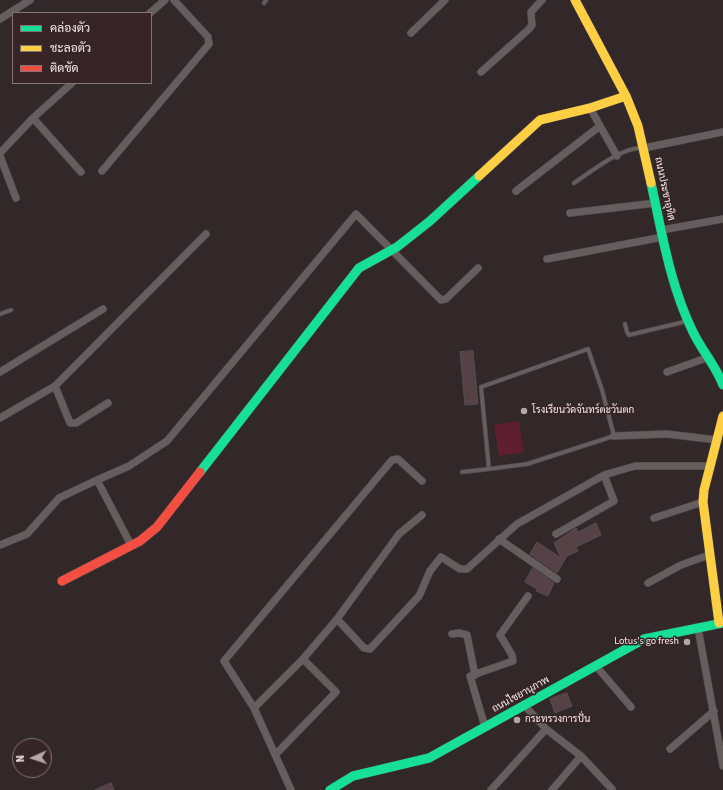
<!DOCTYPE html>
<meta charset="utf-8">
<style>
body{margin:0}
#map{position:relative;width:723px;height:790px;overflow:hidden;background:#32282a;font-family:"Source Sans 3",Sarabun,sans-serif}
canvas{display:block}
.legend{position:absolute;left:12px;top:12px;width:140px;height:72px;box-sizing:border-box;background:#362427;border:1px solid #847476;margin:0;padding:5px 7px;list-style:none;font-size:12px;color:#f8ebed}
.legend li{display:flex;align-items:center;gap:8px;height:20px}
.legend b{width:20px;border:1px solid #847476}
.north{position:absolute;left:12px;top:738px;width:40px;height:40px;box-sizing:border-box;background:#362427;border:1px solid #847476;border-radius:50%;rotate:267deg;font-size:11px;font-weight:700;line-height:16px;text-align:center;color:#f8ebed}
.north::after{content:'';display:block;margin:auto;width:14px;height:18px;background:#b3a7a9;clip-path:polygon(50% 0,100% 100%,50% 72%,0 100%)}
</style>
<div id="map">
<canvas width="723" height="790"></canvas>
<ul class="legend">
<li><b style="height:5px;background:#16e098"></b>คล่องตัว</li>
<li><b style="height:5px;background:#ffcf43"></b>ชะลอตัว</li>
<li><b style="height:5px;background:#f24e42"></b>ติดขัด</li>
</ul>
<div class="north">N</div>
</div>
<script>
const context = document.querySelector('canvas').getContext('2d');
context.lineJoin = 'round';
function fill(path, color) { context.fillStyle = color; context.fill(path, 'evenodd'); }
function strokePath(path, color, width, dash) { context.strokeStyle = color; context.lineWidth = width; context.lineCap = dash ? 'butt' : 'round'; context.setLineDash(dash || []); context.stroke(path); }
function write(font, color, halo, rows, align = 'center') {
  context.font = font + ' "Source Sans 3",Sarabun,sans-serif'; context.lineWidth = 3; context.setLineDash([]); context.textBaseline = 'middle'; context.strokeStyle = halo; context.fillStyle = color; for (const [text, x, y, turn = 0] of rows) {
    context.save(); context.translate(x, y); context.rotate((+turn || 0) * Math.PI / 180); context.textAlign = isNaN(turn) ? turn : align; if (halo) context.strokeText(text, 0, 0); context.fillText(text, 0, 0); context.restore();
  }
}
const green = new Path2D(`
 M519 421 524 452 499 456 494 425Z`);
const building = new Path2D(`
 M473 351 478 404 465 405 460 352Z
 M596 523 601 535 576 547 578 551 567 556 557 573 530 554 537 542 561 558 554 543 576 528 578 532Z
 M533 568 554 583 548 596 536 591 537 589 525 582Z
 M567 693 572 706 555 713 550 699Z
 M111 783 114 790H95Z`);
const lane = new Path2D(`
 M264 3 266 0
 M574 183C591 172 620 148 641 148
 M0 314 11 310
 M625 324 627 332 629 335 688 321
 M588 349 602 390 614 436 527 464 489 469 481 387Z
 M462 472 489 469`);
const street = new Path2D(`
 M150 13 165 0
 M0 19 30 0
 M411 33 445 0
 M481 72 529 29 532 25 531 12 542 0
 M590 108 617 156
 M33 118 81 172
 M644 148 723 132
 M0 153 33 118 72 83
 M0 156 16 198
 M102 171 209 44 208 37 174 0
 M516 191 600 126
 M570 213 656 203
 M662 230 723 219
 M547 259 663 237
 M0 372 103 309
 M667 372 709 357
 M55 386 70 423H76L108 403
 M0 418 55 386 206 234
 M614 436 667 434 717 440
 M97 480 129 466 167 441 356 214 441 300 446 299 478 268
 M654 518 703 502
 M556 534 614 501 604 475
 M499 539 557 579
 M0 545 27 534 59 498 97 480 131 545
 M648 583 681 565 709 555
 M337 619 364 648 370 649 419 596 430 571 441 557 460 569H467L517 524 604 475 635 466H710
 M698 628 723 766
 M452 634 459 633 467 635 475 675
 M596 666 631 707
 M525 706 546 729 581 756 612 789 611 790
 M254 708 303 659 337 619 399 534 422 515
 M485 727 470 676 513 661 512 655 500 635 528 596
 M670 749 714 711
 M276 754 336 692 303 659
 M291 790 254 708 224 661 392 460 398 459 422 481
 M491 790 546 729
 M552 790 581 756`);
const fast = new Path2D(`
 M651 183C662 233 670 285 693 332 702 351 716 366 723 385
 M200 472 359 268 397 247 430 221 479 176
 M330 790 353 776 429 758 644 639 723 623`);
const slow = new Path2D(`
 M575 0 626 96 638 126 651 183
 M479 176 540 120 590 108 626 96
 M719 623 703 502 704 490 723 416`);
const jam = new Path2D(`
 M62 581 140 541 157 527 200 472`);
const markers = [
 [524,411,4,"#b3a7a9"],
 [687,642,4,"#b3a7a9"],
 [517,720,4,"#b3a7a9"]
];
const streetNames = [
 ["ถนนประชาอุทิศ",664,189,78],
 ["ถนนไชยานุภาพ",521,695,-29]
];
const poiNames = [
 ["โรงเรียนวัดจันทร์ตะวันตก",532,411],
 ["Lotus's go fresh",679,642,"right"],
 ["กระทรวงการปั่น",525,720]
];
fill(green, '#5f1f30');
fill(building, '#564146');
strokePath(building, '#564d4f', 1);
strokePath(lane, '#4e4547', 5);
strokePath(street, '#4e4547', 8);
strokePath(fast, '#4e4547', 10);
strokePath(slow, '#4e4547', 10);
strokePath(jam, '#4e4547', 10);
strokePath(lane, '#655d5e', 3.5);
strokePath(street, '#655d5e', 7);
strokePath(fast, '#16e098', 9);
strokePath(slow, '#ffcf43', 9);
strokePath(jam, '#f24e42', 9);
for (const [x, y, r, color] of markers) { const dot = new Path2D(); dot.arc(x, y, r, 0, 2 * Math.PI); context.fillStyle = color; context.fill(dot); strokePath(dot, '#362427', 1.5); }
write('10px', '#f8ebed', '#362427', streetNames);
write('10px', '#f8ebed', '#362427', poiNames, 'left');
</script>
